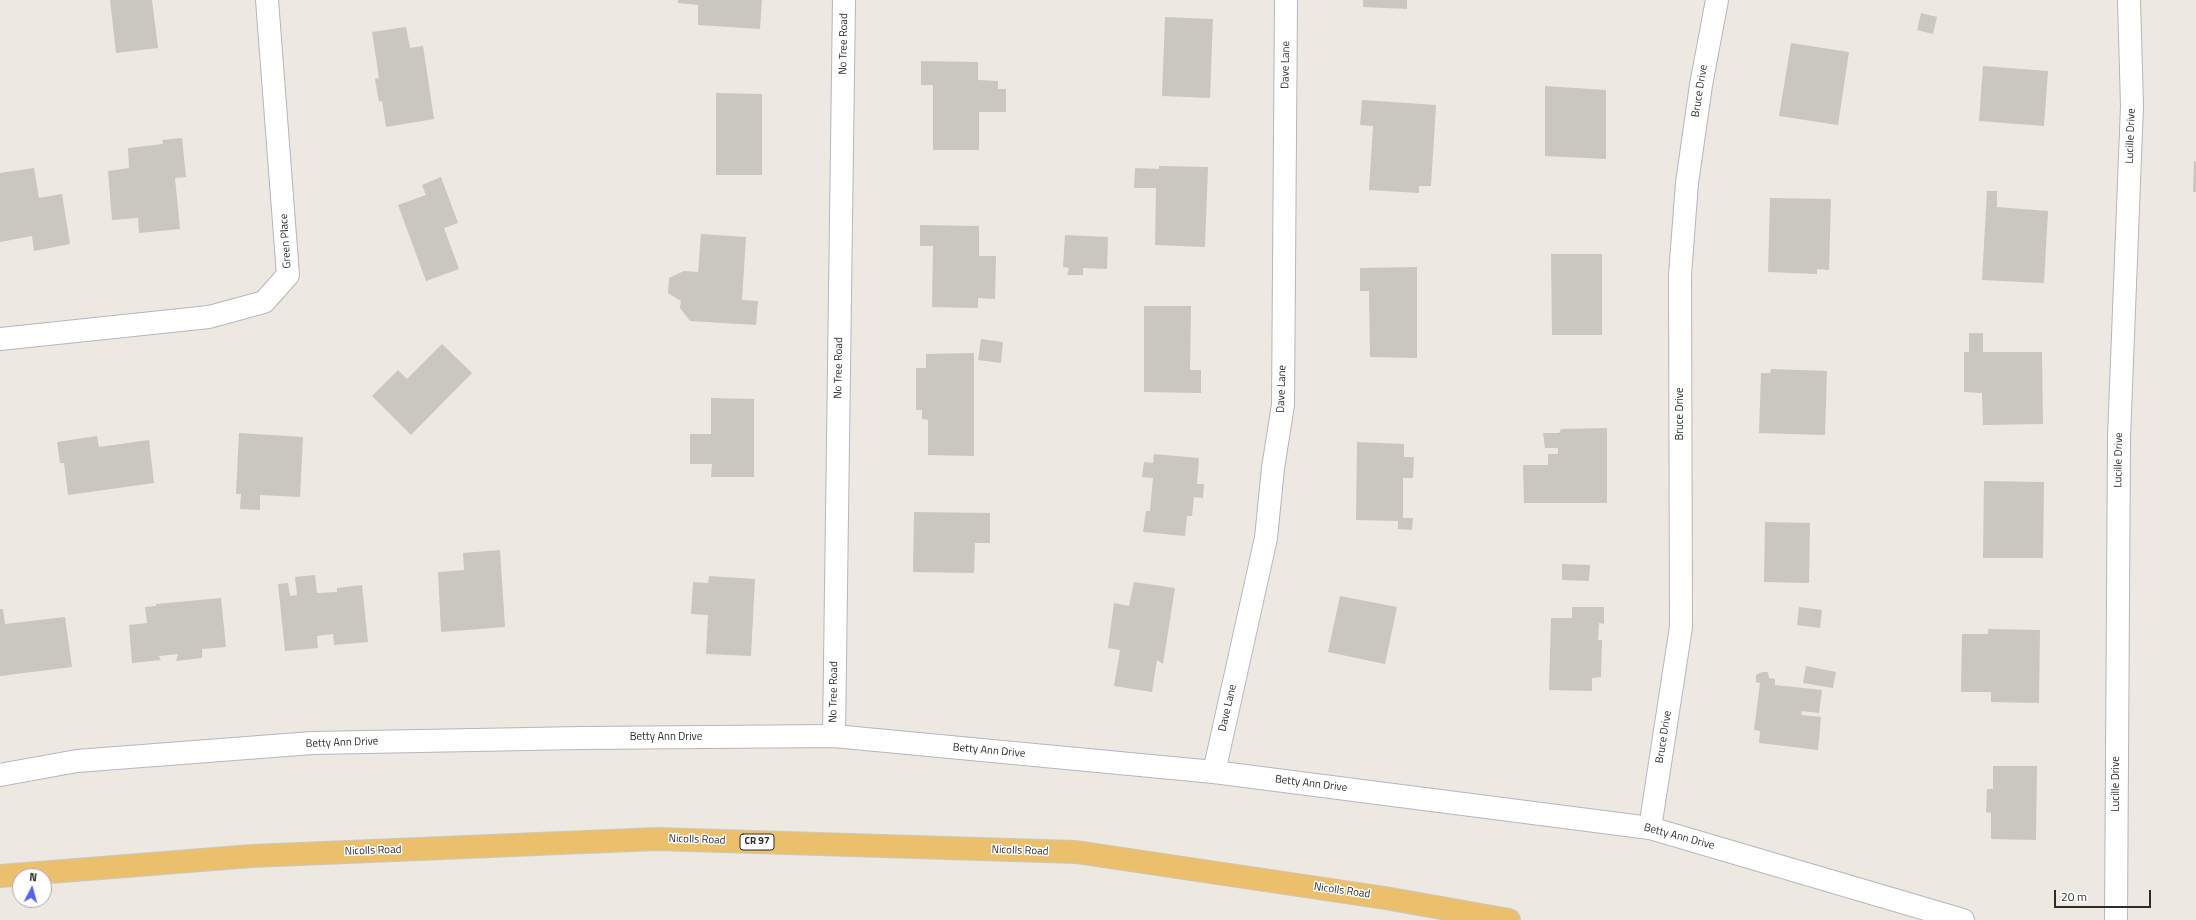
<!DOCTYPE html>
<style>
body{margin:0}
#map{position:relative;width:2196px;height:920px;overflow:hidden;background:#ede9e1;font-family:"Titillium Web",sans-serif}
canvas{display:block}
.north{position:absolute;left:12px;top:868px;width:40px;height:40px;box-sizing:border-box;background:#fff;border:1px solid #ababab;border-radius:50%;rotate:6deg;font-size:11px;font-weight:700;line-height:16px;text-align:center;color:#2d2d2d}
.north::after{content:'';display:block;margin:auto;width:14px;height:18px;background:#5163eb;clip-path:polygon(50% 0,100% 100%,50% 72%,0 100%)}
.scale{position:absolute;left:2054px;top:890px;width:97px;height:18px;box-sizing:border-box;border:2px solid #2d2d2d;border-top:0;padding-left:5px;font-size:12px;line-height:14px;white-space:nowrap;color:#2d2d2d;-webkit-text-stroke:3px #fff;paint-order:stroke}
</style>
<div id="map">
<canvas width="2196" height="920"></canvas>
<div class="north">N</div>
<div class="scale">20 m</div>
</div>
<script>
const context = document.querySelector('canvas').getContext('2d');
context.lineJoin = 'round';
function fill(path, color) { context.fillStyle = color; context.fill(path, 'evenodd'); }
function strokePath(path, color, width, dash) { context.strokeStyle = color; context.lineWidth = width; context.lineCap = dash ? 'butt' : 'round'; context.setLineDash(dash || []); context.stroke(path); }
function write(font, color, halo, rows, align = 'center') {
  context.font = font + ' "Titillium Web",sans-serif'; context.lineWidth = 3; context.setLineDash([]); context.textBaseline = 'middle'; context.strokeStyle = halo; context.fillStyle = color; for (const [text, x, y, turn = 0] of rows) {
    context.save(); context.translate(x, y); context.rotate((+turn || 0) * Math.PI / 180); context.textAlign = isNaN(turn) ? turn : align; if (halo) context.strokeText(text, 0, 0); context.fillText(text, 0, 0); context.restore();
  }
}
const building = new Path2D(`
 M110 0H152L158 48 116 53Z
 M678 0H762L760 29 698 25V5L678 3Z
 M1363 0H1407V9L1363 7Z
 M1921 13 1937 17 1933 34 1917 30Z
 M1165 17 1213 19 1210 98 1162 96Z
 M406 27 410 48 423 46 434 119 386 127 382 101 379 102 375 79 379 78 372 32Z
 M1791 43 1849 52 1838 125 1779 116Z
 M921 61 978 62V80L998 81V89H1006V112H979V150H933V85H921Z
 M1983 66 2048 71 2044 126 1979 121Z
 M1545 86 1606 90V159L1545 156Z
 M716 93 762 94V175H716Z
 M1362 100 1436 105 1431 186H1419V193L1369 190 1373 126 1360 125Z
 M182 138 186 177 175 178 180 229 139 233 138 218 112 220 108 171 129 168 128 148 163 144 162 140Z
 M2194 161 2196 162V192H2193Z
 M1159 166 1208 167 1205 247 1155 245 1156 188H1134L1135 168 1159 169Z
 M34 168 39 198 62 194 70 244 34 251 32 236 0 242V173Z
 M441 177 458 223 444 228 459 269 426 281 398 205 426 195 422 185Z
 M1987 191H1997V207L2048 211 2044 283 1982 280Z
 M1770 198 1831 199 1829 270 1817 269V274L1768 272Z
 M920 225 979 226V256H996L995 299 978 298V308L932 307 933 246H920Z
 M701 234 746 237 742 300 758 301 756 325 690 321 680 308 681 301 668 293 669 278 684 271 698 272Z
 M1065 235 1108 237 1107 269 1083 268V275H1067L1069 268 1063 267Z
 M1551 254H1602V335H1552Z
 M1417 267V358L1370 357 1369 291H1360V268Z
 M1144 306H1191L1190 370H1201V393L1144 392Z
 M1969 333H1983V352H2042L2043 424 1983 425 1982 393 1964 392V352H1969Z
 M981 339 1003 342 1001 363 978 360Z
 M442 344 472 373 411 435 372 396 398 370 407 379Z
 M974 353V456L928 455V420L922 419V410H916V368H926V354Z
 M1771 369 1827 371 1825 435 1759 433 1761 373H1770Z
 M711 398 754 399V477H711L712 464H690V434H711Z
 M1607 428V503H1524L1523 465H1548V454H1558V448H1545L1543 433H1559L1561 429Z
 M239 433 303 437 300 497 260 495V510L240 509 241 494H236Z
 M97 436 99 447 149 440 154 483 68 495 64 463H60L57 442Z
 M1357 442 1404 444V457H1414L1413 478H1403V518H1413L1412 530 1398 529V521L1356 520Z
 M1154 454 1199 458 1197 484H1204L1203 498 1194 497 1192 516H1187L1185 536 1143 532 1146 511H1150L1153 478 1142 477 1144 462 1153 463Z
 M1984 481 2044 482 2043 558H1983Z
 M914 512 990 513V543H975L974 573 913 572Z
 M1765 522 1810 523 1809 583 1764 582Z
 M500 550 505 627 441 632 438 572 464 570 463 553Z
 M1562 564 1590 565 1589 581 1562 580Z
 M315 575 317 593 337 592V588L362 585 368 642 334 645 333 634 317 636 318 648 285 651 278 584 288 583 290 596 297 595 295 577Z
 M709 576 755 579 751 656 706 654 708 615 691 614 693 582 708 583Z
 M1134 582 1175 588 1163 664 1157 660 1152 692 1114 686 1120 650 1108 648 1114 603 1129 606Z
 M1340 596 1397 607 1385 664 1328 652Z
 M221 598 226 647 202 649V658L176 661 178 654 159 656 161 660 132 663 129 625 147 623 145 607 156 606V604Z
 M1572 607H1604V624L1599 623 1598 640H1602L1601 677 1592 678V691L1549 690 1551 618H1572Z
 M1799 607 1822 610 1820 628 1797 625Z
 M0 609H3L5 624 65 617 72 667 0 676Z
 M1988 629 2040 630 2039 703 1991 702V692H1961L1962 634H1988Z
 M1806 666 1836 672 1833 688 1803 683Z
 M1762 672H1768L1769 678 1775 679V685L1822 690 1819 713 1802 711 1801 715 1821 717 1818 750 1759 743 1760 731 1754 730 1760 683 1756 682V675Z
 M1993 766H2037L2036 840 1991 839V813L1986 812 1987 789H1993Z`);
const minor = new Path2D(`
 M0 339 209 317 264 302 288 275 267 0
 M834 736 844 0
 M1214 772 1266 538 1273 468 1283 405 1286 0
 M1650 828 1681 627 1680 275 1687 183 1701 85 1717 0
 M2116 920 2119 437 2132 106 2129 0`);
const tertiary = new Path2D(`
 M0 775 77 761 312 743 582 738 834 736 1214 772 1650 828 1963 920`);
const trunk = new Path2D(`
 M0 876 252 856 657 839 1076 852 1385 898 1509 920`);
const shields = [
 [757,842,34]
];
const shieldNames = [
 ["CR 97",757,842]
];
const streetNames = [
 ["No Tree Road",844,44,-89],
 ["Dave Lane",1286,65,-89],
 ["Bruce Drive",1700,91,-81],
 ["Lucille Drive",2131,136,-88],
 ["Green Place",286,241,-94],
 ["No Tree Road",839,368,-89],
 ["Dave Lane",1282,389,-88],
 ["Bruce Drive",1680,414,-90],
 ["Lucille Drive",2119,460,-89],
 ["No Tree Road",834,692,-89],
 ["Dave Lane",1228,708,-77],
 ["Betty Ann Drive",666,737],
 ["Bruce Drive",1664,737,-81],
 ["Betty Ann Drive",342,743,-2],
 ["Betty Ann Drive",989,751,5],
 ["Betty Ann Drive",1311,784,7],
 ["Lucille Drive",2116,784,-90],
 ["Betty Ann Drive",1679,837,15],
 ["Nicolls Road",697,840,2],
 ["Nicolls Road",373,851,-2],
 ["Nicolls Road",1020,851,2],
 ["Nicolls Road",1342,891,8]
];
fill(building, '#c9c7bf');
strokePath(minor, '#b5b6bf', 24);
strokePath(tertiary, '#b5b6bf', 24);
strokePath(trunk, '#c8c8c8', 24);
strokePath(minor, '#fff', 22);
strokePath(tertiary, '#fff', 22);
strokePath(trunk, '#ebc06c', 22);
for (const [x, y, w] of shields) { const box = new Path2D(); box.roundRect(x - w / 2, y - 8, w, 16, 3); context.fillStyle = '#fff'; context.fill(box); strokePath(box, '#2d2d2d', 1); }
write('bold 10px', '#2d2d2d', null, shieldNames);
write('11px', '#2d2d2d', '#fff', streetNames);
</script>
